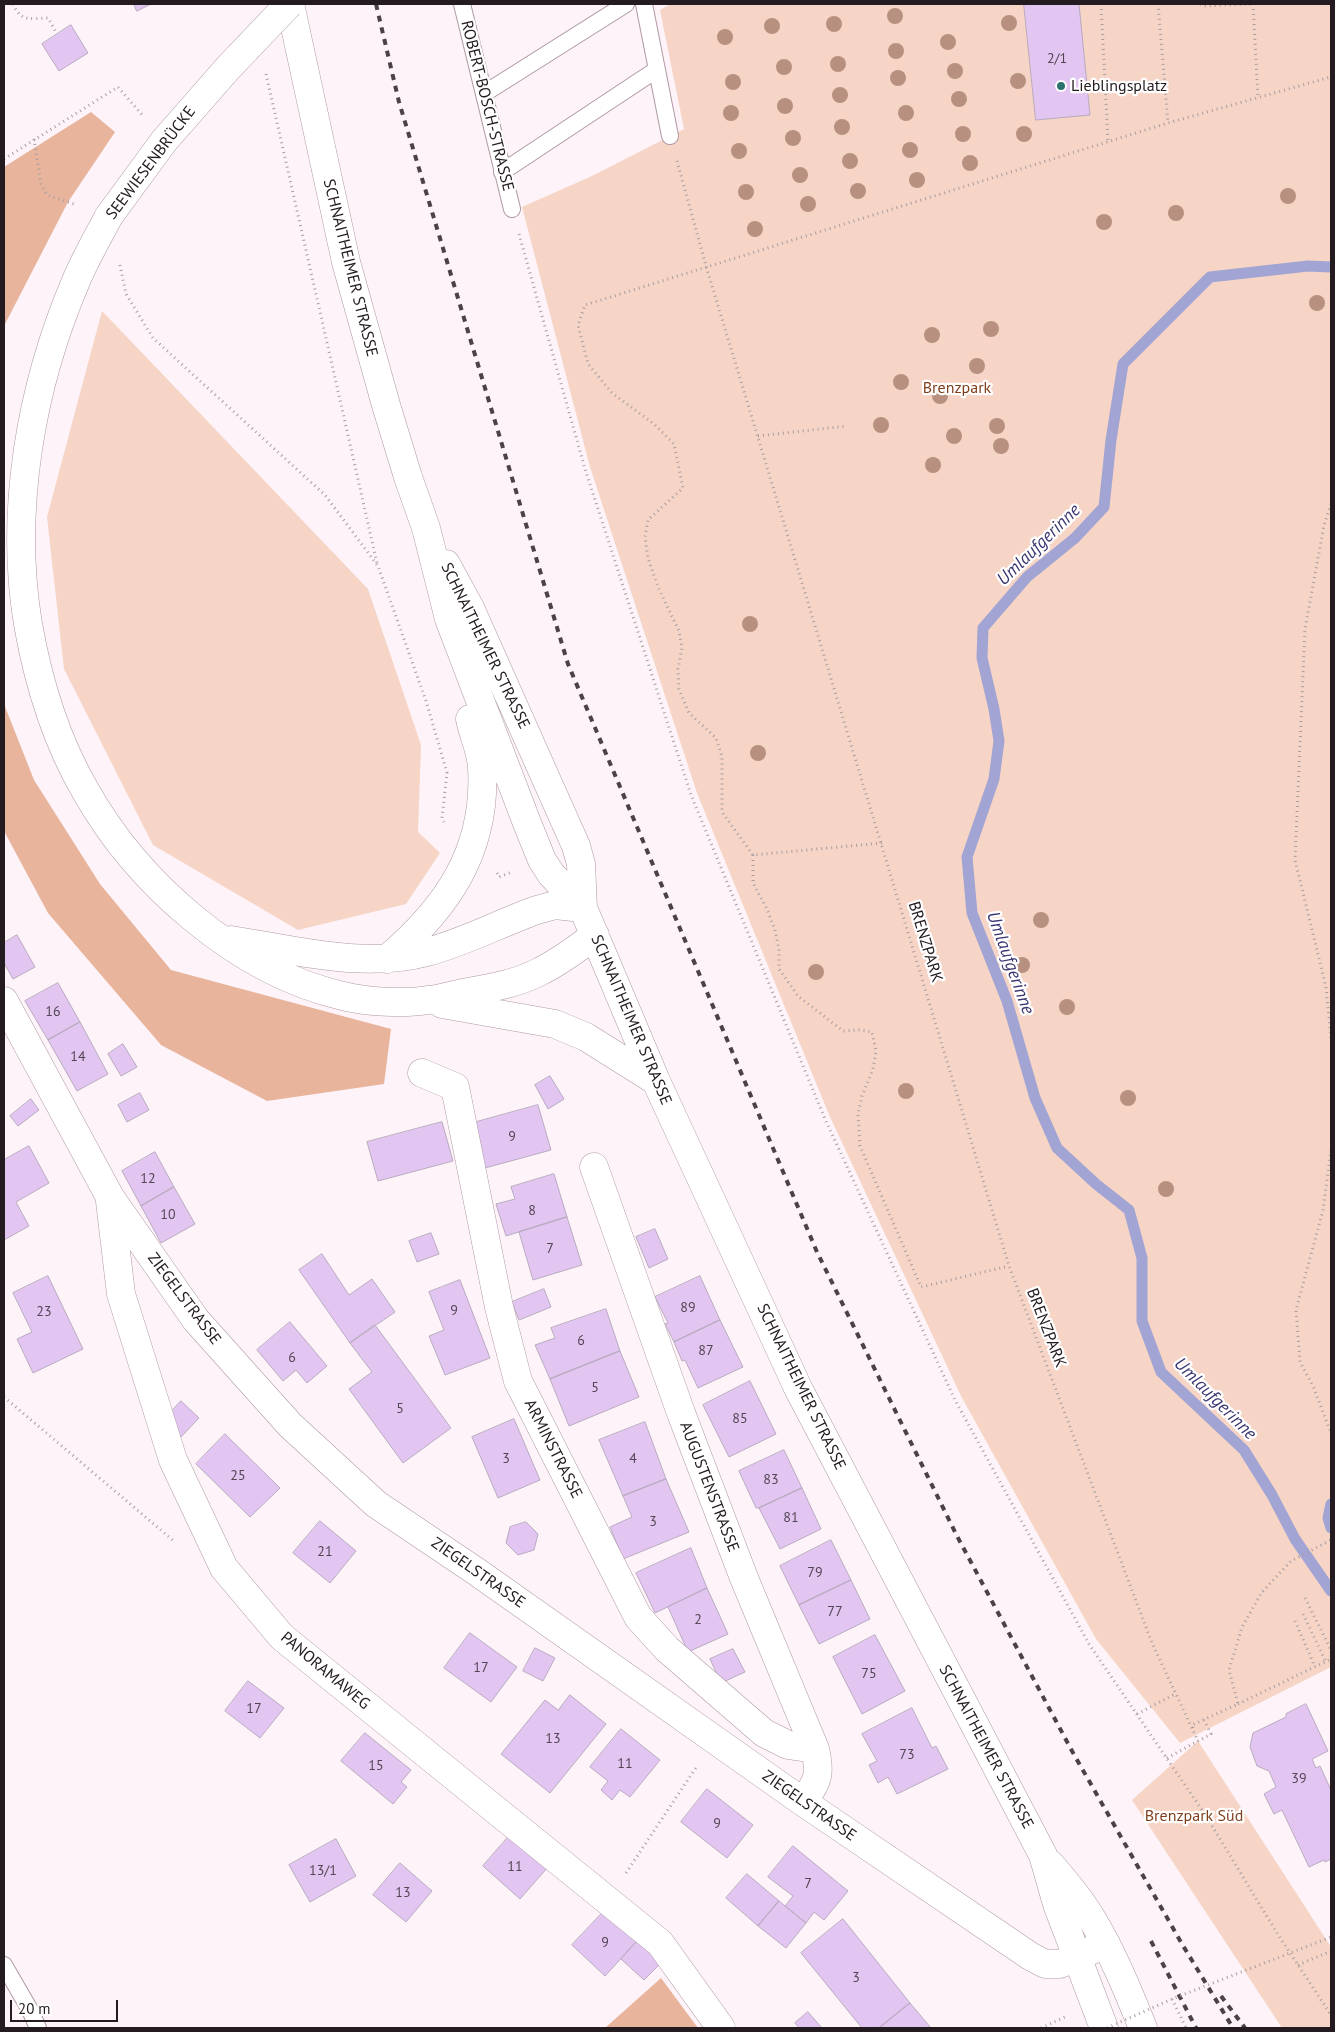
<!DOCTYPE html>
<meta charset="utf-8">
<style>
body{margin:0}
#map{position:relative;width:1335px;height:2032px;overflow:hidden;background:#fdf3f8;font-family:"PT Sans",sans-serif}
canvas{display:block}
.frame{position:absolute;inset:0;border:5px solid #231b1f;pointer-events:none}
.scale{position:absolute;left:10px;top:2000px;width:108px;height:22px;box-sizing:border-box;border:2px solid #231b1f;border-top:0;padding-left:6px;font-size:15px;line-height:18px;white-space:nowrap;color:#231b1f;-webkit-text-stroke:4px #fff;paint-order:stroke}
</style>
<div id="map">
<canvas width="1335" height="2032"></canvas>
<div class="frame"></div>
<div class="scale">20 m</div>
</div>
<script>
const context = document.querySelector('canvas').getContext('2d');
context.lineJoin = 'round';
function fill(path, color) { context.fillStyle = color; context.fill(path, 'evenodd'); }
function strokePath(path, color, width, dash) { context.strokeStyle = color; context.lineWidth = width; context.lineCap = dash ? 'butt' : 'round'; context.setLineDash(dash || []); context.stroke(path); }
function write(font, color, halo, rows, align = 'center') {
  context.font = font + ' "PT Sans",sans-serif'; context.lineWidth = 4.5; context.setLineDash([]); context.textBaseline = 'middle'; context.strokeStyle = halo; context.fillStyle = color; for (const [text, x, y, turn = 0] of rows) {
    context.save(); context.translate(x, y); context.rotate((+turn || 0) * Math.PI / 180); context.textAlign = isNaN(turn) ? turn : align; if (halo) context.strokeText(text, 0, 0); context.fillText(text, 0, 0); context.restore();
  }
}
const green = new Path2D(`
 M670 4H1331V1667L1180 1743 1096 1639 961 1396 830 1117 697 793 590 467 522 207 592 176 684 129 660 10Z
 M102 311 368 589 421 745 418 832 440 853 406 904 298 930 153 845 64 669 47 517Z
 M1198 1741 1331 1947V2028H1282L1132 1800Z`);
const forest = new Path2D(`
 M91 112 115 132 68 202 4 326V167Z
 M4 704 34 780 100 884 171 970 391 1029 384 1084 267 1101 161 1045 48 913 4 831Z
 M661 1978 698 2028H605Z`);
const stream = new Path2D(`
 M1331 267 1308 266 1210 277 1123 364 1111 440 1104 507 1075 538 1027 577 983 628 982 658 994 709 999 741 994 779 967 857 972 913 1007 1001 1035 1098 1057 1148 1096 1184 1129 1210 1142 1258V1321L1161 1372 1244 1450 1272 1495 1295 1539 1331 1591
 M1331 1504 1328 1518 1331 1528`);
const building = new Path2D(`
 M134 4H151L137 11Z
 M1024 4H1079L1090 115 1036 120Z
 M71 25 88 53 59 71 42 44Z
 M17 935 35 967 13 979 4 963V943Z
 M58 983 80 1022 48 1040 25 1001Z
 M80 1022 108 1074 77 1091 48 1040Z
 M123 1044 137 1067 121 1076 108 1054Z
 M550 1076 564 1099 548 1109 535 1085Z
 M140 1093 149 1110 127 1122 118 1105Z
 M31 1099 39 1110 18 1126 10 1116Z
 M538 1105 551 1150 485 1168 473 1123Z
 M442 1122 453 1161 378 1181 367 1142Z
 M29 1146 49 1183 16 1202 29 1226 4 1240V1160Z
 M155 1152 174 1187 141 1206 122 1171Z
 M554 1174 567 1217 506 1236 496 1204 515 1199 511 1187Z
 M174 1187 195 1224 161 1243 141 1206Z
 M567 1217 582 1265 533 1280 519 1232Z
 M655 1229 668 1259 649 1268 636 1237Z
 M431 1233 439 1254 417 1262 409 1241Z
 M322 1254 349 1295 372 1279 395 1312 350 1343 299 1270Z
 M48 1276 83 1349 33 1373 17 1339 32 1332 13 1293Z
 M700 1276 720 1320 674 1342 665 1324 668 1323 655 1297Z
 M460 1280 490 1358 445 1375 429 1336 444 1330 429 1292Z
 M544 1289 551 1307 519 1320 512 1302Z
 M606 1309 620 1351 550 1379 535 1345 555 1338 551 1328Z
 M720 1320 743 1367 698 1388 685 1360 682 1361 674 1342Z
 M290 1322 327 1366 307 1383 296 1370 283 1381 257 1350Z
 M375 1325 451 1428 403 1463 349 1389 372 1372 350 1343Z
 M620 1351 639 1397 569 1426 550 1379Z
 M750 1381 776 1434 729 1457 703 1405Z
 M181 1401 199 1418 181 1437 164 1420Z
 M514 1419 540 1480 498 1498 472 1437Z
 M645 1422 666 1479 623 1496 599 1440Z
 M225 1434 280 1488 250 1517 196 1464Z
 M784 1450 802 1488 759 1508H756L739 1471Z
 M666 1479 689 1532 623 1559 610 1527 632 1517 623 1496Z
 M802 1488 821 1529 780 1549 759 1508Z
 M320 1521 356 1551 330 1583 293 1553Z
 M526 1522 538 1534 534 1550 518 1555 506 1543 510 1527Z
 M831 1540 851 1580 799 1605 780 1566Z
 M691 1548 707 1588 655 1613 636 1573Z
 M851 1580 870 1619 819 1644 799 1605Z
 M707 1588 728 1634 688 1652 668 1607Z
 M470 1633 517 1667 491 1702 444 1668Z
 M875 1635 905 1691 862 1714 833 1657Z
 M535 1648 555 1658 543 1681 523 1671Z
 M733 1649 745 1672 721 1683 710 1659Z
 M248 1681 284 1708 260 1738 225 1711Z
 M570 1695 606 1724 550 1793 501 1754 545 1700 558 1710Z
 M1306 1704 1328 1751 1312 1759 1316 1768 1320 1766 1331 1790V1859L1325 1862 1324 1860 1309 1867 1282 1810 1274 1814 1264 1794 1276 1787 1269 1771 1257 1766 1250 1747 1253 1733 1286 1717V1714Z
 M912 1708 932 1748 936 1746 948 1769 897 1794 888 1777 878 1783 869 1765 877 1761 862 1734Z
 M621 1729 660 1760 630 1797 620 1790 612 1800 601 1790 608 1781 590 1767Z
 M365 1733 411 1770 401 1782 407 1787 393 1804 341 1761Z
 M707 1789 753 1825 727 1858 681 1822Z
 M510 1835 548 1867 520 1899 483 1866Z
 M336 1839 356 1876 310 1902 289 1865Z
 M793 1846 848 1891 824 1920 814 1912 806 1923 785 1906 793 1896 768 1877Z
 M400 1863 432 1891 406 1922 373 1895Z
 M747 1874 779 1901 758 1926 726 1898Z
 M779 1901 806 1923 786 1948 758 1926Z
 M605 1910 638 1940 605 1976 572 1945Z
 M843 1919 910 2003 879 2028H862L801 1953Z
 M638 1940 662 1962 644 1980 621 1959Z
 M910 2003 931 2028H879Z
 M808 2012 822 2028H799L795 2023Z`);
const path = new Path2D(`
 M13 4C22 23 30 18 48 18L57 34
 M1101 4 1108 141
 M1158 4 1168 123
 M1201 4 1202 6 1253 4
 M1253 4 1258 98
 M266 74 377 563
 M34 139 41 184 47 195 77 205
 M4 159 118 87 144 117
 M677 161 706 266 1009 1266 1152 1643 1198 1741
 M519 234 585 469 691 795 825 1119 955 1400 1089 1644 1206 1816 1277 1933 1331 2015
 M120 265 126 294 153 338 325 495 378 566 426 701 447 773 442 818 444 822
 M758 436 847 426
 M1331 504 1324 525 1305 629 1295 860 1326 987 1331 1038
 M882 843 753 855 722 812V757L716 738 689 713 679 689 678 669 682 648 679 631 658 587 648 558 645 537 648 520 683 488 674 444 654 424 612 393 588 364 578 325 585 305 1168 123 1331 77
 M753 855V883L766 907 775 930 779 949V969L798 996 843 1031 859 1030 872 1032 876 1051 873 1069 862 1096 858 1114 860 1146 921 1287 1009 1266
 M497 873 499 877 512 872
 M1331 1150 1323 1210 1296 1310 1300 1362 1313 1386 1331 1433
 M4 1397 175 1542
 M1305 1598 1331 1650
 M1303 1614 1326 1662
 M1295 1621 1315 1667
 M1238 1704 1331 1659
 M1137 1714 1175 1694
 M1193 1728 1192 1725 1238 1704 1229 1670 1242 1627 1262 1592 1291 1561 1331 1540
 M1167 1758 1211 1734 1204 1720
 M626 1873 697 1766
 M1298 1965 1331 1951
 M1172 1999 1186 2028
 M1041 2028 1065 2017`);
const service = new Path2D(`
 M462 4 512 209
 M644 4 670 136
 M485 93 626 4
 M502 172 656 70
 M4 1965 30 2010 38 2028`);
const minor = new Path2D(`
 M4 1001 110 1197 196 1320 290 1425 376 1504 477 1572 803 1802 1030 1956 1045 1964H1060L1106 1944
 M422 1073 455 1087 499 1307 518 1381 638 1617 667 1649 764 1733 788 1745 815 1749
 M594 1167 681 1413 744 1578 815 1749C821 1775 818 1781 803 1802
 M110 1201 121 1294 173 1460 224 1568 282 1637 660 1943 721 2028`);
const tertiary = new Path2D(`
 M290 4 346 262 386 405 408 477 426 528 449 619 527 823 542 860 551 874 583 908 656 1081 798 1388 1043 1855 1057 1904 1104 2028
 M109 216C98 237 85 259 76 281 31 386 9 510 28 624 38 681 56 740 85 790 137 883 238 972 343 996 367 1002 404 1004 428 1000 440 999 452 995 463 993 489 988 516 984 539 972 559 962 577 949 595 935
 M446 564 470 608 576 846 581 864 583 908
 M231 940C296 950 362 969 427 952 465 942 500 923 537 910L555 905 583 908
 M387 959C448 907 487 850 482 767 481 750 473 735 470 719
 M442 1004 555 1024 586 1037 656 1081
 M1050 1864C1065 1881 1080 1899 1092 1919 1113 1954 1128 1991 1143 2028`);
const rail = new Path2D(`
 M376 4 399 102 568 664 817 1252 957 1536 1072 1751 1182 1944 1233 2028
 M1151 1941 1196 2028
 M1221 1996 1245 2028`);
const pathBridge = new Path2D(`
 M1107 2028 1172 1999 1331 1937`);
const tertiaryBridge = new Path2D(`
 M109 216 164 141 228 68 289 4`);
const trees = [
 [895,16],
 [1009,23],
 [834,24],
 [772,26],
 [725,37],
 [948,42],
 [896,51],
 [838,64],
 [784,67],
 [955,71],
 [898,78],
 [1018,81],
 [733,82],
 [840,95],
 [959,99],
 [785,106],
 [731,113],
 [906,113],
 [842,127],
 [963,134],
 [1024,134],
 [793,138],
 [910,150],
 [739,151],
 [850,161],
 [970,163],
 [800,175],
 [917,180],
 [858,191],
 [746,192],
 [1288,196],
 [808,204],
 [1176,213],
 [1104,222],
 [755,229],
 [1317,303],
 [991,329],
 [932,335],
 [977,366],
 [901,382],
 [940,396],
 [881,425],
 [997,426],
 [954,436],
 [1001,446],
 [933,465],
 [750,624],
 [758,753],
 [1041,920],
 [1022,965],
 [816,972],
 [1067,1007],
 [906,1091],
 [1128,1098],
 [1166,1189]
];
const markers = [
 [1061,86,5,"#2a736f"]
];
const numberNames = [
 ["2/1",1057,59],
 ["16",53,1012],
 ["14",78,1057],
 ["9",512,1137],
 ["12",148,1179],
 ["8",532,1211],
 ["10",168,1215],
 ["7",550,1249],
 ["89",688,1308],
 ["9",454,1311],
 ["23",44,1312],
 ["6",581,1341],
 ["87",706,1351],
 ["6",292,1358],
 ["5",595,1388],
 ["5",400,1409],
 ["85",740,1419],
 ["3",506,1459],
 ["4",633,1459],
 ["25",238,1476],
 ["83",771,1480],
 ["81",791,1518],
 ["3",653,1522],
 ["21",325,1552],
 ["79",815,1573],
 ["77",835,1612],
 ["2",698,1620],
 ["17",481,1668],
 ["75",869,1674],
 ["17",254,1709],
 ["13",553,1739],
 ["73",907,1755],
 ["11",625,1764],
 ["15",376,1766],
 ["39",1299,1779],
 ["9",717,1824],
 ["11",515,1867],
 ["13/1",323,1871],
 ["7",808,1884],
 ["13",403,1893],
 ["9",605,1943],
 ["3",856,1978]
];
const poiNames = [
 ["Lieblingsplatz",1071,86]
];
const streetNames = [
 ["ROBERT-BOSCH-STRASSE",487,106,76],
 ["SEEWIESENBRÜCKE",151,163,-53],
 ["SCHNAITHEIMER STRASSE",350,268,76],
 ["SCHNAITHEIMER STRASSE",485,646,64],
 ["BRENZPARK",925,942,73],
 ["SCHNAITHEIMER STRASSE",631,1020,67],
 ["ZIEGELSTRASSE",184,1299,53],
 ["BRENZPARK",1046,1328,69],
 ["SCHNAITHEIMER STRASSE",801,1387,64],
 ["ARMINSTRASSE",553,1449,63],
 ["AUGUSTENSTRASSE",709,1487,69],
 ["ZIEGELSTRASSE",478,1573,35],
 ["PANORAMAWEG",325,1671,40],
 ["SCHNAITHEIMER STRASSE",986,1747,62],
 ["ZIEGELSTRASSE",809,1806,35]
];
const parkNames = [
 ["Brenzpark",957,388],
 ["Brenzpark Süd",1194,1816]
];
const waterNames = [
 ["Umlaufgerinne",1039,545,-44],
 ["Umlaufgerinne",1010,963,70],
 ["Umlaufgerinne",1215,1399,45]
];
fill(green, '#f6d5c6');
fill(forest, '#e8b49c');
strokePath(stream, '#a2a4d3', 11);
fill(building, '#e3c5f2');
strokePath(building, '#b8abbf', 1);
strokePath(service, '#af99a5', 18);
strokePath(minor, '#af99a5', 29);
strokePath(tertiary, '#af99a5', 29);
strokePath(path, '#a79ea2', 3, [1, 4]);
strokePath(service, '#fff', 16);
strokePath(minor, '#fff', 28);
strokePath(tertiary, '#fff', 28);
strokePath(rail, '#4a4246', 4, [6, 6]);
strokePath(tertiaryBridge, '#af99a5', 29, []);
strokePath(pathBridge, '#a79ea2', 3, [1, 4]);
strokePath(tertiaryBridge, '#fff', 28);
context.fillStyle = '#b79080';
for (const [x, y] of trees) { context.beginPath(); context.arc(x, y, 8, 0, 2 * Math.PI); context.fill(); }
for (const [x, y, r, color] of markers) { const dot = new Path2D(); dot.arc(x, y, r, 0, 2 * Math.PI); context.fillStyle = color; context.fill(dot); strokePath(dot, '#fff', 2); }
write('14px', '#534654', null, numberNames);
write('16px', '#231b1f', '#fff', poiNames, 'left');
write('16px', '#231b1f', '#fff', streetNames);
write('16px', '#7e3f1d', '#fff', parkNames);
write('italic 18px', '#393671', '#fff', waterNames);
</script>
